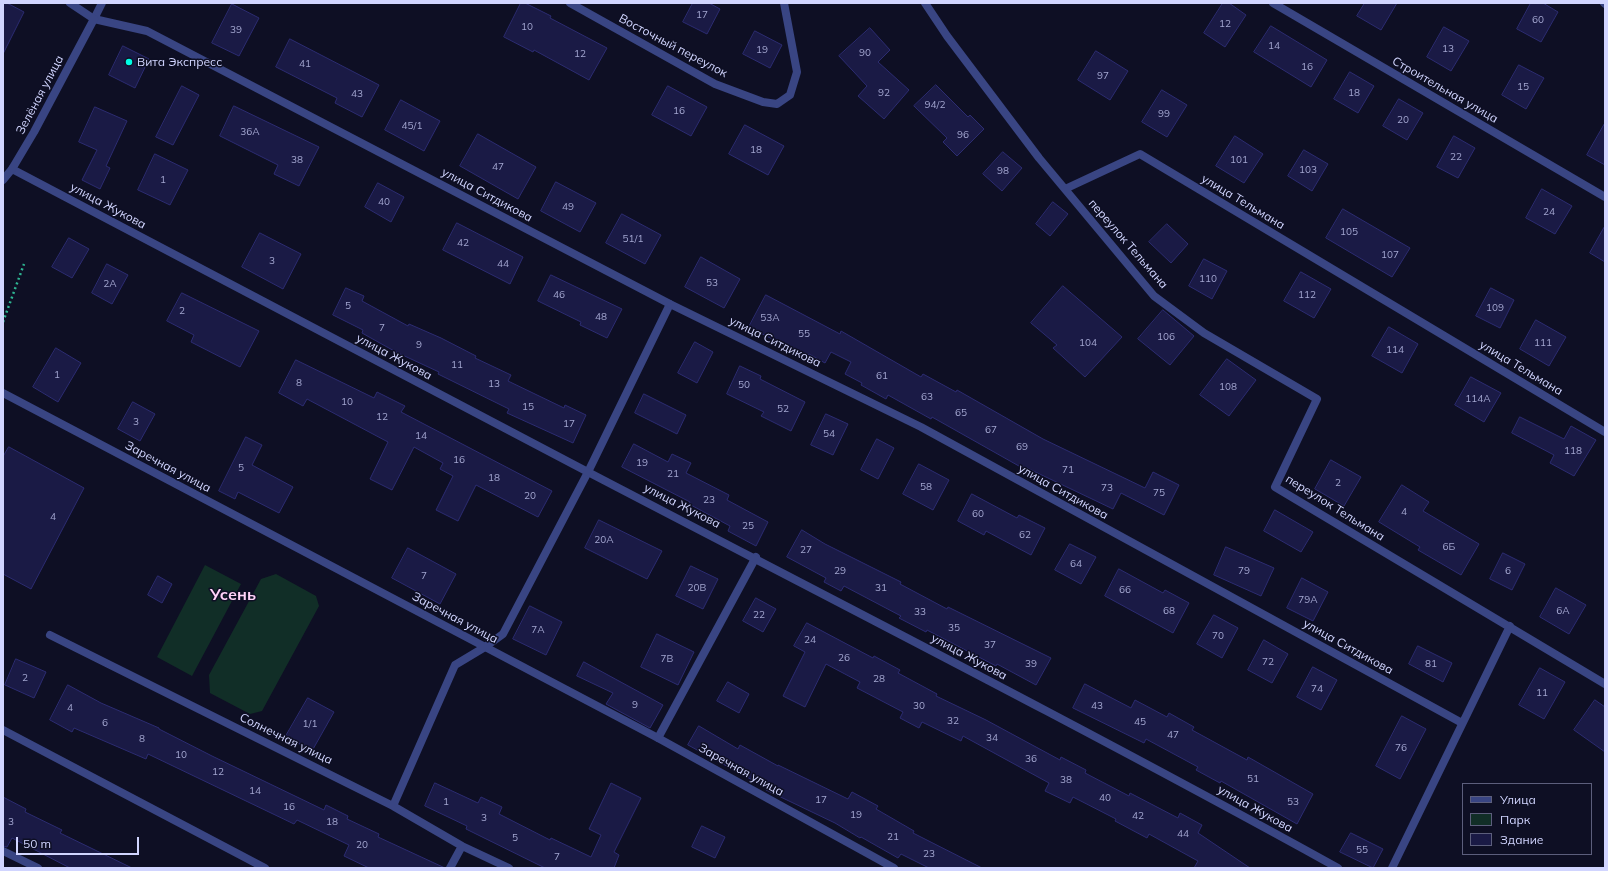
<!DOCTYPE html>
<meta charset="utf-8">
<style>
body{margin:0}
#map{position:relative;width:1608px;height:871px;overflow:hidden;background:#0e0f24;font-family:Mulish,sans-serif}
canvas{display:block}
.frame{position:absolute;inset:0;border:4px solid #d1d5ff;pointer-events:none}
.legend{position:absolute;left:1462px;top:783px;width:130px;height:72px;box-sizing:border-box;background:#0e0f24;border:1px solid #5c5e7c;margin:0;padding:5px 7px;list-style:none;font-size:12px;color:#d1d5ff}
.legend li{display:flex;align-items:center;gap:8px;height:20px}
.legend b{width:20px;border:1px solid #5c5e7c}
.scale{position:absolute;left:16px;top:837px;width:123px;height:18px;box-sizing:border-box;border:2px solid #d1d5ff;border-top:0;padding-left:5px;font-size:12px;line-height:14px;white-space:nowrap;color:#d1d5ff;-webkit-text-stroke:3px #0e0f24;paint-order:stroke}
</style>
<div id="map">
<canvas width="1608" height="871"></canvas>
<div class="frame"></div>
<ul class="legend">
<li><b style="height:5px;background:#394583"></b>Улица</li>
<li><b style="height:11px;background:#112e27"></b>Парк</li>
<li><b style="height:11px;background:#1a1a45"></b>Здание</li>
</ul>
<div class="scale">50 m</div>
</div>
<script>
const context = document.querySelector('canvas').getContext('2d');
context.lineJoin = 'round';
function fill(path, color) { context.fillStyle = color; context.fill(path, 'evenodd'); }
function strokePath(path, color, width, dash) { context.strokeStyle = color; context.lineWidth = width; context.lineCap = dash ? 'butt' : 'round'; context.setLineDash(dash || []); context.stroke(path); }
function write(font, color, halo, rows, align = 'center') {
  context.font = font + ' Mulish,sans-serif'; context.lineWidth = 3; context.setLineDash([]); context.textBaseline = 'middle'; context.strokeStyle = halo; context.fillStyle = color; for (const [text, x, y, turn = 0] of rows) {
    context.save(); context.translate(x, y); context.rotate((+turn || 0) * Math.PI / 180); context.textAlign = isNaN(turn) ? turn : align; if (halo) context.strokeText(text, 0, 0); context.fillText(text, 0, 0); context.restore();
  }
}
const green = new Path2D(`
 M205 565 241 584 192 676 157 657Z
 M276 574 316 596 319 606 262 711 250 714 210 693 209 675 261 579Z`);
const building = new Path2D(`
 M3 3H7L24 12 3 54Z
 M521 3H525L551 16 550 18 607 48 589 80 534 50 533 52 504 37Z
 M693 3H709L720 9 707 34 683 22Z
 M1223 3H1229L1246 15 1225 47 1204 33Z
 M1365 3H1397L1381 30 1357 16Z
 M1531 3H1543L1558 12 1541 42 1517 29Z
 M232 4 259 18 239 56 212 43Z
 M1271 26 1327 60 1311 87 1254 52Z
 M1444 27 1469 41 1451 71 1427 57Z
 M870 28 890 50 878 62 909 90 884 119 858 96 867 86 839 56Z
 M755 31 782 45 770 68 743 54Z
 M290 39 379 85 362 117 335 103 337 98 276 67Z
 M123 46 149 59 135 88 109 75Z
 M1096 51 1128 71 1110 100 1078 80Z
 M1519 65 1544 78 1526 109 1502 95Z
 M1350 72 1374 86 1358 113 1334 99Z
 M936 85 968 117 970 115 984 129 957 156 943 142 947 138 914 106Z
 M182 86 199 95 173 145 156 137Z
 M668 86 707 107 691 136 652 115Z
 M1162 90 1187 105 1167 137 1142 122Z
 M1399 99 1423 113 1407 140 1383 126Z
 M401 100 440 121 424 151 385 130Z
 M234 106 319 147 299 186 274 174 278 165 220 136Z
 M95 107 127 121 106 166 110 168 100 189 82 180 97 150 79 142Z
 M1605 123V165L1587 155Z
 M745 125 784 146 768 175 729 154Z
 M478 134 536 167 518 199 460 166Z
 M1235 136 1263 154 1244 183 1216 166Z
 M1454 136 1475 148 1458 178 1437 167Z
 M1304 150 1328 164 1312 191 1288 176Z
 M1003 152 1022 168 1002 191 983 174Z
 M155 154 188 170 170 205 138 190Z
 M556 182 596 203 580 232 541 211Z
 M378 183 404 197 391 222 365 207Z
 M1542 189 1572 206 1555 234 1526 218Z
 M1053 202 1068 214 1050 236 1036 224Z
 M1343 209 1410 248 1392 277 1326 238Z
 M622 214 661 235 645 264 606 243Z
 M457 223 523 257 510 284 443 250Z
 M1167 224 1188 244 1171 263 1149 242Z
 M1605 226V262L1590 253Z
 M260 233 301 254 283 289 242 267Z
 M69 238 89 249 72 278 52 267Z
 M701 257 740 279 724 308 685 287Z
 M1204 259 1227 271 1212 299 1189 286Z
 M107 264 128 275 112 304 92 293Z
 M1301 272 1331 289 1314 318 1284 301Z
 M551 275 622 309 607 338 580 325 581 322 538 301Z
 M1063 286 1122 337 1085 377 1053 348 1057 345 1031 323Z
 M346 288 364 296 362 301 408 326 409 324 441 338 476 356 475 358 511 375 508 381 564 408 565 405 586 415 573 443 507 413 509 409 438 374 439 372 396 352 362 333 363 330 333 315Z
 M1491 288 1514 300 1500 328 1476 316Z
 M182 293 259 331 240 367 191 342 194 335 167 321Z
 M766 295 840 334 841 331 921 377 923 374 956 392 957 390 1043 439 1145 488 1153 472 1179 485 1164 515 1121 493 1113 509 1027 468 1026 470 932 417 931 419 888 395 886 399 861 385 862 383 845 374 851 362 831 352 825 363 809 354 807 357 749 327Z
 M1163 310 1194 336 1170 365 1138 339Z
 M1536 320 1566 337 1549 366 1520 349Z
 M1389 327 1418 344 1402 373 1372 356Z
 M695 342 713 352 697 383 678 373Z
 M56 348 81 363 58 402 33 387Z
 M1227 359 1256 380 1229 416 1200 395Z
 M296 360 374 398 377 392 405 406 401 412 552 491 538 517 476 485 458 521 436 510 453 476 440 469 443 463 414 447 392 490 370 479 388 442 307 399 303 406 279 393Z
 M740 366 761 376 760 379 805 402 791 431 761 416 764 412 727 394Z
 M1471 377 1501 393 1484 422 1455 405Z
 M644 394 686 415 677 434 635 413Z
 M133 402 155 414 140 441 118 429Z
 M826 414 848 424 833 455 811 445Z
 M1520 417 1564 439 1571 426 1596 440 1574 476 1550 463 1554 455 1512 433Z
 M246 437 262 445 252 465 293 487 279 513 238 492 235 499 219 491Z
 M877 439 894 448 878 479 861 470Z
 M634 444 668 462 672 454 691 463 686 473 729 495 727 500 768 522 756 546 728 531 730 526 689 504 690 502 622 467Z
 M9 447 84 488 31 589 3 574V457Z
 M1331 460 1361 477 1344 506 1315 489Z
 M919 464 949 480 933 510 903 494Z
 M1402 485 1429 502 1423 511 1479 544 1461 575 1418 550 1420 547 1379 522Z
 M972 494 1017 518 1019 515 1045 528 1031 555 986 531 984 535 958 521Z
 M1275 510 1313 532 1301 552 1264 531Z
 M599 520 662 551 647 579 585 548Z
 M802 530 825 544 901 582 900 584 947 609 948 607 1051 658 1036 685 997 664 996 666 927 630 926 632 899 618 901 616 844 586 841 591 824 582 826 578 787 557Z
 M1070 544 1096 557 1081 584 1055 570Z
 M1226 547 1274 568 1261 596 1214 575Z
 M408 548 456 574 440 604 392 578Z
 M1503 553 1525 564 1512 590 1490 579Z
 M691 566 718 579 703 609 676 596Z
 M1119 569 1163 593 1165 590 1189 603 1173 633 1105 596Z
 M158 576 172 584 162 603 148 595Z
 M1302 578 1328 592 1313 621 1287 608Z
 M1556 588 1586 605 1569 634 1540 617Z
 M756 598 776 609 763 632 743 621Z
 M530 606 562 622 546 655 513 639Z
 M1214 615 1238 628 1222 658 1197 644Z
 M807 623 873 658 874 656 900 670 898 673 937 694 936 696 986 720 1060 760 1061 757 1086 770 1085 773 1129 796 1130 793 1178 818 1180 813 1202 825 1198 833 1250 868H1194L1198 861 1149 834 1147 838 1115 821 1116 819 1073 797 1070 803 1045 791 1049 783 963 736 961 741 922 722 919 728 900 718 903 712 857 688 860 682 826 664 805 707 783 696 805 652 794 646Z
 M657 634 694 652 678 685 641 667Z
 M1264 640 1288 654 1272 683 1248 670Z
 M1418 646 1452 663 1443 682 1409 664Z
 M16 659 46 672 34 698 5 685Z
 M584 662 663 705 650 728 606 704 613 693 577 676Z
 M1313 667 1337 680 1321 710 1297 697Z
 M1540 668 1565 682 1544 719 1519 705Z
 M728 682 749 694 739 713 717 701Z
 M1085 684 1131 708 1135 700 1167 717 1169 713 1194 727 1192 730 1247 760 1248 757 1313 794 1297 824 1221 781 1220 783 1196 770 1198 767 1146 739 1144 743 1073 708Z
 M68 685 101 703 159 728V729L212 756 324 810 326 805 348 816 347 819 379 834 378 837 445 868H369L344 856 349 845 297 820 294 824 148 754 146 759 74 728 72 732 50 720Z
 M308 698 334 712 312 751 286 736Z
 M1595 700 1605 707V752L1574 730Z
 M1402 716 1426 729 1400 779 1376 766Z
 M699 726 738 749 740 745 778 766V765L848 799 852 792 878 806 876 809 914 831 913 833 982 868H929L901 854 898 858 861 837 860 838 835 823 766 790 767 788 688 745Z
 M435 783 478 803 481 797 502 807 499 814 550 840 551 838 591 857 601 835 589 829 611 783 641 798 614 852 619 855 614 868H545L466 829 467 826 425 806Z
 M3 797 26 809 25 812 62 830 60 833 132 868H70L12 838 7 847 3 846Z
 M702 826 725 837 715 858 692 847Z
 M1351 833 1383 849 1373 868 1340 852Z`);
const path = new Path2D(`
 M3 322 24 264`);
const service = new Path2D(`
 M485 647 503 634 588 472 670 304
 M3 730 265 868
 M658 738 756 557`);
const minor = new Path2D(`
 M102 3 94 19 147 31 670 304 921 427 1462 723
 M570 3 715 84 763 102 777 104 790 95 797 72 784 3
 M925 3 947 36 1039 158 1154 296 1204 333 1317 399 1275 487 1605 684
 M1273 3 1605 197
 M1604 3 1605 4
 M12 169C203 270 394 371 586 471 837 602 1090 731 1338 868
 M1065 189 1140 154 1605 432
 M3 393 658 738 894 868
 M50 635 393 806 462 846 509 868
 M393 806 455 665 485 647
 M3 851 38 868
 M450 868 462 846
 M1392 868 1510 626`);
const tertiary = new Path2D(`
 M3 180 12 169 34 132 94 19 70 3`);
const markers = [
 [129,62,4,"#00fce4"]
];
const numberNames = [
 ["17",702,15],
 ["60",1538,20],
 ["12",1225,24],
 ["10",527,27],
 ["39",236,30],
 ["14",1274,46],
 ["13",1448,49],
 ["19",762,50],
 ["90",865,53],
 ["12",580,54],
 ["41",305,64],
 ["16",1307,67],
 ["97",1103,76],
 ["15",1523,87],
 ["92",884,93],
 ["18",1354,93],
 ["43",357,94],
 ["94/2",935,105],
 ["16",679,111],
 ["99",1164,114],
 ["20",1403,120],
 ["45/1",412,126],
 ["36А",250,132],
 ["96",963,135],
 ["18",756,150],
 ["22",1456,157],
 ["38",297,160],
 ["101",1239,160],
 ["47",498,167],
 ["103",1308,170],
 ["98",1003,171],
 ["1",163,180],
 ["40",384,202],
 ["49",568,207],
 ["24",1549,212],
 ["105",1349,232],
 ["51/1",633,239],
 ["42",463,243],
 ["107",1390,255],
 ["3",272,261],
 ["44",503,264],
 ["110",1208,279],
 ["53",712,283],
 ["2А",110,284],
 ["46",559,295],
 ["112",1307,295],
 ["5",348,306],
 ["109",1495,308],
 ["2",182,311],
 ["48",601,317],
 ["53А",770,318],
 ["7",382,328],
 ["55",804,334],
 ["106",1166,337],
 ["104",1088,343],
 ["111",1543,343],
 ["9",419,345],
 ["114",1395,350],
 ["11",457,365],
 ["1",57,375],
 ["61",882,376],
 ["8",299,383],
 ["13",494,384],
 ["50",744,385],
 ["108",1228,387],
 ["63",927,397],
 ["114А",1478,399],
 ["10",347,402],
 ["15",528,407],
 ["52",783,409],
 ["65",961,413],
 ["12",382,417],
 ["3",136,422],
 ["17",569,424],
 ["67",991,430],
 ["54",829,434],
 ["14",421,436],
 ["69",1022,447],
 ["118",1573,451],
 ["16",459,460],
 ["19",642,463],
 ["5",241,468],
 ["71",1068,470],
 ["21",673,474],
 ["18",494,478],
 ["2",1338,483],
 ["58",926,487],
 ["73",1107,488],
 ["75",1159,493],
 ["20",530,496],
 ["23",709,500],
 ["4",1404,512],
 ["60",978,514],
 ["4",53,517],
 ["25",748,526],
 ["62",1025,535],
 ["20А",604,540],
 ["6Б",1449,547],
 ["27",806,550],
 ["64",1076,564],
 ["29",840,571],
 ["79",1244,571],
 ["6",1508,571],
 ["7",424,576],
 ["20В",697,588],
 ["31",881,588],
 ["66",1125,590],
 ["79А",1308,600],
 ["68",1169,611],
 ["6А",1563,611],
 ["33",920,612],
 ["22",759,615],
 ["35",954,628],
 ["7А",538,630],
 ["70",1218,636],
 ["24",810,640],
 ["37",990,645],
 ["26",844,658],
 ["7В",667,659],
 ["72",1268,662],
 ["39",1031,664],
 ["81",1431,664],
 ["2",25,678],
 ["28",879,679],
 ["74",1317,689],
 ["11",1542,693],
 ["9",635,705],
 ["30",919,706],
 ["43",1097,706],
 ["4",70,708],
 ["32",953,721],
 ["45",1140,722],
 ["6",105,723],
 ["1/1",310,724],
 ["47",1173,735],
 ["34",992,738],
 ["8",142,739],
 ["76",1401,748],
 ["10",181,755],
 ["36",1031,759],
 ["12",218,772],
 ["51",1253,779],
 ["38",1066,780],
 ["14",255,791],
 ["40",1105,798],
 ["17",821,800],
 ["1",446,802],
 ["53",1293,802],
 ["16",289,807],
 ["19",856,815],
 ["42",1138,816],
 ["3",484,818],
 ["3",11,822],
 ["18",332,822],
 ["44",1183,834],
 ["21",893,837],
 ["5",515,838],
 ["20",362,845],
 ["55",1362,850],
 ["23",929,854],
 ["7",557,857]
];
const streetNames = [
 ["Восточный переулок",673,46,28],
 ["Строительная улица",1445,90,30],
 ["Зелёная улица",40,95,-62],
 ["улица Ситдикова",487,195,28],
 ["улица Тельмана",1243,202,31],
 ["улица Жукова",108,206,28],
 ["переулок Тельмана",1128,244,49],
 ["улица Ситдикова",775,342,26],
 ["улица Жукова",394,357,28],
 ["улица Тельмана",1521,368,31],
 ["Заречная улица",168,467,28],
 ["улица Ситдикова",1063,492,29],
 ["улица Жукова",682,506,27],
 ["переулок Тельмана",1335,508,32],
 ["Заречная улица",455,618,28],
 ["улица Ситдикова",1348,647,29],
 ["улица Жукова",969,657,28],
 ["Солнечная улица",286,739,26],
 ["Заречная улица",741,770,29],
 ["улица Жукова",1255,809,29]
];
const poiNames = [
 ["Вита Экспресс",137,62]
];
const districtNames = [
 ["Усень",233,595]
];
fill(green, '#112e27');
fill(building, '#1a1a45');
strokePath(building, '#2c2c71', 1);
strokePath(path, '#2eb693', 2.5, [2, 3]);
strokePath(service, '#394583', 8);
strokePath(minor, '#394583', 8);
strokePath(tertiary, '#394583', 8);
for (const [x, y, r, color] of markers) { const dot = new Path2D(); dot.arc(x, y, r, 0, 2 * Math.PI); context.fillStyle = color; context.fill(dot); strokePath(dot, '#0e0f24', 1.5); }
write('10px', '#a3a6d0', null, numberNames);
write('12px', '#d1d5ff', '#0e0f24', streetNames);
write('12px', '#d1d5ff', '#0e0f24', poiNames, 'left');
write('bold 16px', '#ffd3f8', '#0e0f24', districtNames);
</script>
